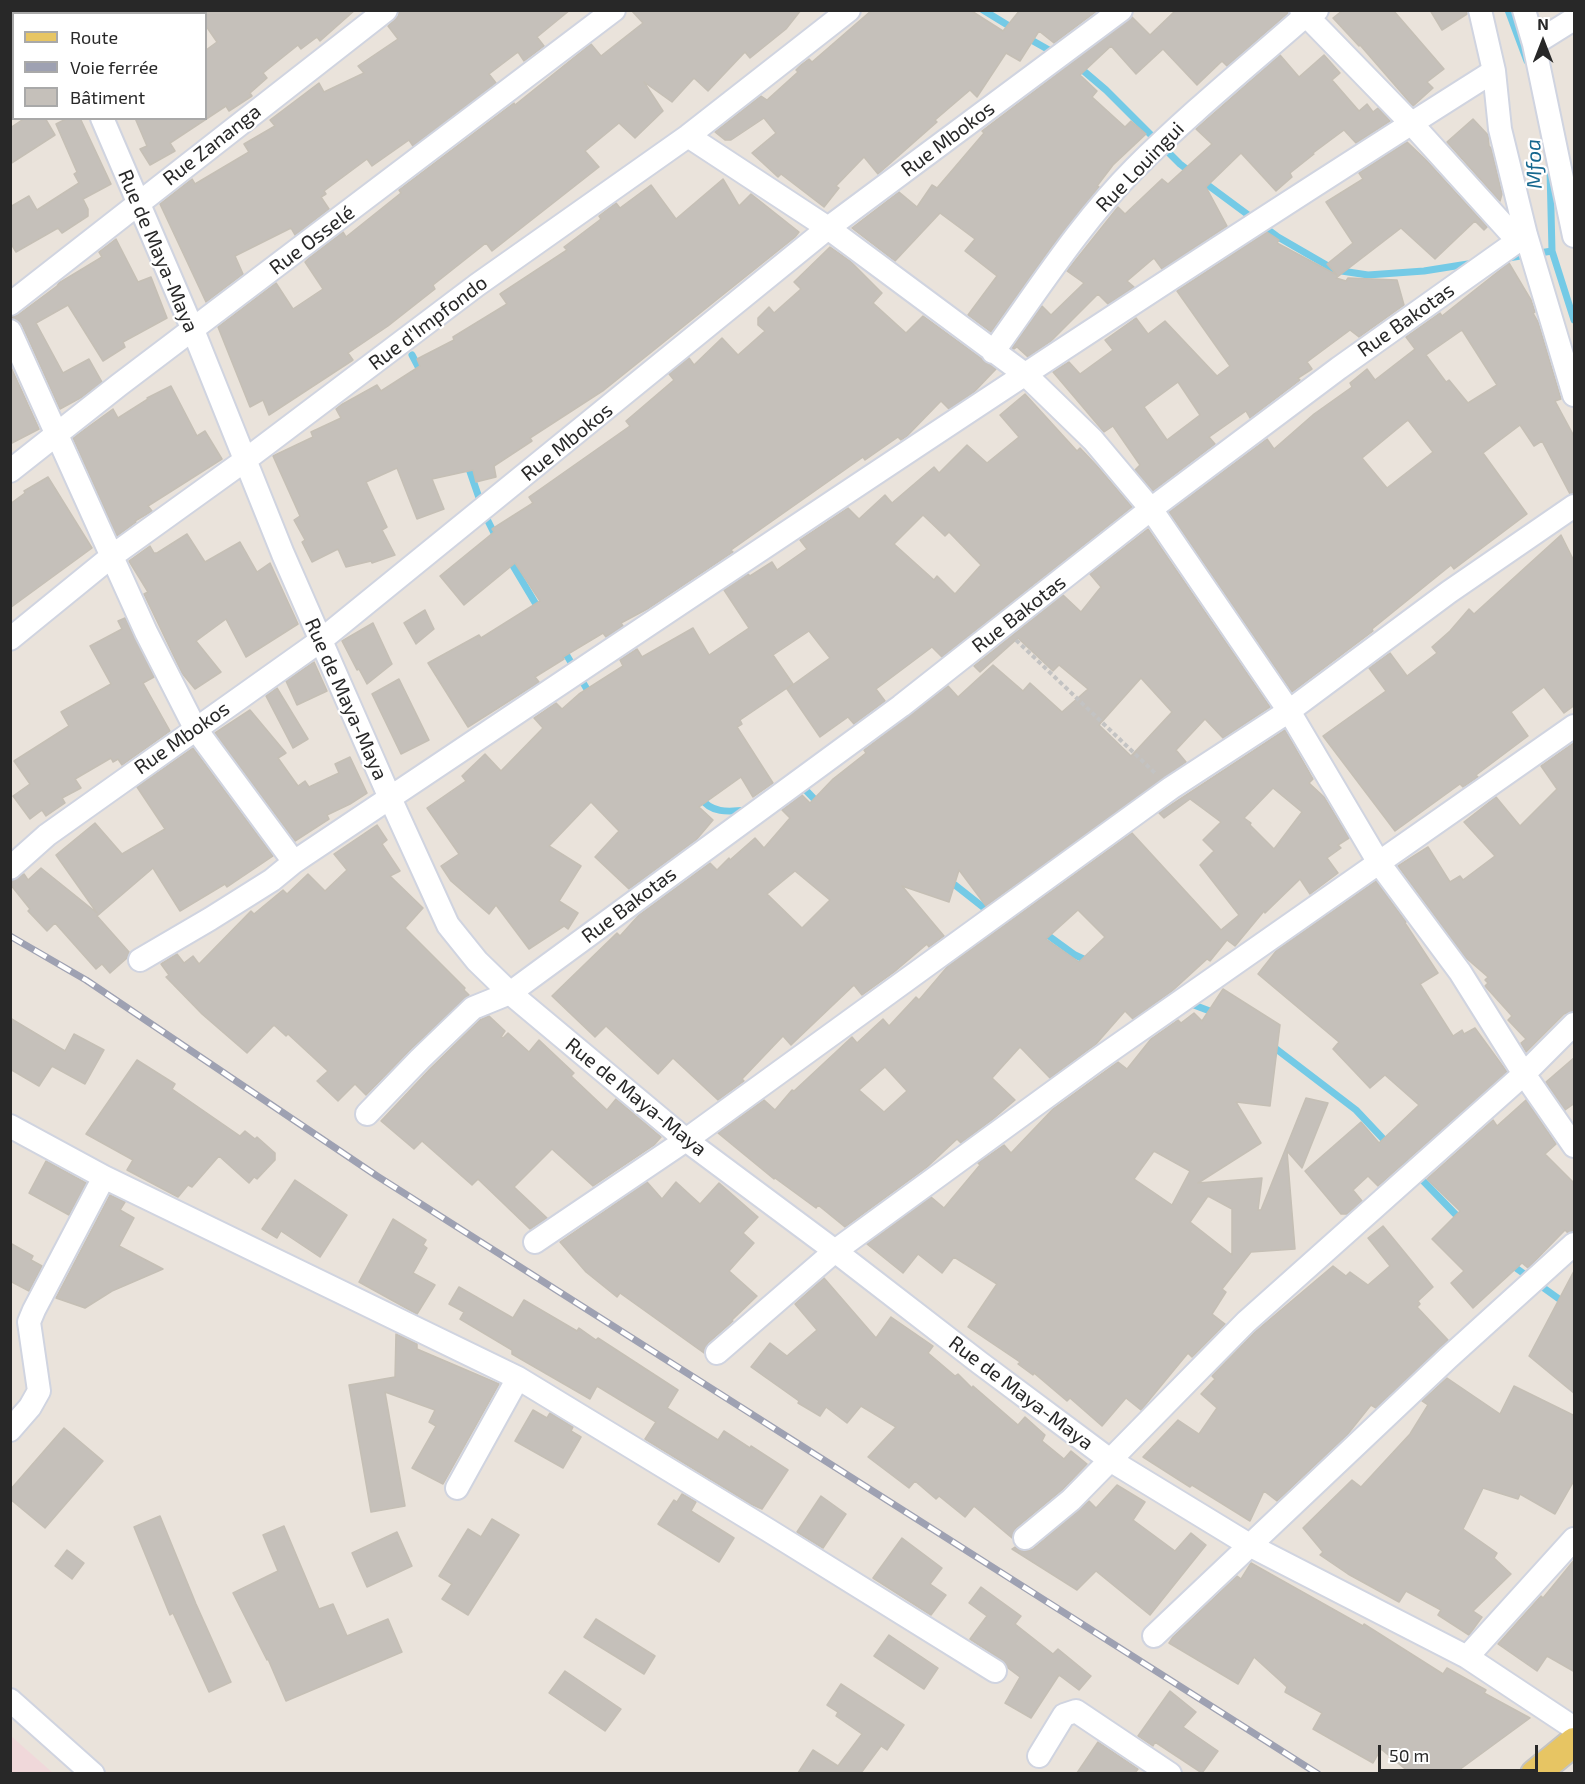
<!DOCTYPE html>
<meta charset="utf-8">
<style>
body{margin:0}
#map{position:relative;width:1585px;height:1784px;overflow:hidden;background:#eae3db;font-family:"Exo 2",sans-serif}
canvas{display:block}
.frame{position:absolute;inset:0;border:12px solid #282828;pointer-events:none}
.legend{position:absolute;left:12px;top:12px;width:195px;height:108px;box-sizing:border-box;background:#fff;border:2px solid #a9a9a9;margin:0;padding:8px 10px;list-style:none;font-size:18px;color:#282828}
.legend li{display:flex;align-items:center;gap:12px;height:30px}
.legend b{width:30px;border:2px solid #a9a9a9}
.north{position:absolute;left:1513px;top:12px;width:60px;height:60px;-webkit-text-stroke:4px #fff;paint-order:stroke;rotate:0deg;font-size:16px;font-weight:700;line-height:24px;text-align:center;color:#282828}
.north::after{content:'';display:block;margin:auto;width:21px;height:27px;background:#282828;clip-path:polygon(50% 0,100% 100%,50% 72%,0 100%)}
.scale{position:absolute;left:1378px;top:1745px;width:160px;height:27px;box-sizing:border-box;border:3px solid #282828;border-top:0;padding-left:8px;font-size:18px;line-height:21px;white-space:nowrap;color:#282828;-webkit-text-stroke:4px #fff;paint-order:stroke}
</style>
<div id="map">
<canvas width="1585" height="1784"></canvas>
<div class="frame"></div>
<ul class="legend">
<li><b style="height:8px;background:#e7c563"></b>Route</li>
<li><b style="height:8px;background:#9ea1b2"></b>Voie ferrée</li>
<li><b style="height:16px;background:#c5c0ba"></b>Bâtiment</li>
</ul>
<div class="north">N</div>
<div class="scale">50 m</div>
</div>
<script>
const context = document.querySelector('canvas').getContext('2d');
context.lineJoin = 'round';
function fill(path, color) { context.fillStyle = color; context.fill(path, 'evenodd'); }
function strokePath(path, color, width, dash) { context.strokeStyle = color; context.lineWidth = width; context.lineCap = dash ? 'butt' : 'round'; context.setLineDash(dash || []); context.stroke(path); }
function write(font, color, halo, rows, align = 'center') {
  context.font = font + ' "Exo 2",sans-serif'; context.lineWidth = 4.5; context.setLineDash([]); context.textBaseline = 'middle'; context.strokeStyle = halo; context.fillStyle = color; for (const [text, x, y, turn = 0] of rows) {
    context.save(); context.translate(x, y); context.rotate((+turn || 0) * Math.PI / 180); context.textAlign = isNaN(turn) ? turn : align; if (halo) context.strokeText(text, 0, 0); context.fillText(text, 0, 0); context.restore();
  }
}
const medical = new Path2D(`
 M11 1736 53 1773H11Z`);
const stream = new Path2D(`
 M983 10 1014 29
 M1508 10 1527 61
 M1026 37 1079 67 1106 90 1180 164 1193 174
 M1550 170 1552 251 1574 320
 M1201 180 1278 237 1335 270 1368 275 1424 271 1474 263
 M1508 258 1552 251
 M412 355 422 374
 M467 463 485 515 497 539
 M509 559 540 611
 M563 649 591 696
 M800 784 819 804
 M699 796C711 814 728 812 748 810
 M948 882 955 885 988 911 993 912
 M1042 931 1075 955 1090 962
 M1186 1002 1215 1013
 M1271 1045 1356 1110 1388 1144
 M1400 1157 1461 1220
 M1509 1263 1566 1304`);
const building = new Path2D(`
 M206 10H355L320 41 317 37 301 49 298 45 263 73 267 78 250 93 252 96 229 111 226 106 170 143 175 151 150 165 140 149 147 146 135 118H206V50L217 42 206 26Z
 M399 10H570L537 37 544 46 524 61 518 52 489 74 496 83 413 146 409 140 372 166 367 159 324 191 326 194 321 197 329 209 295 235 291 228 235 256 243 274 206 302 160 204 192 179 195 184 249 152 244 144 275 126 270 120 319 83 324 92 364 73 358 66 398 39 388 26 398 16Z
 M631 10H801L786 29 750 58 745 52 708 91 694 78 672 102 644 82 663 111 635 138 619 123 585 151 599 167 492 251 486 243 433 285 435 289 388 326 348 353 353 360 269 415 263 400 250 407 218 327 276 283 293 309 323 289 305 262 309 258 343 232 346 237 401 193 399 190 514 103 515 105 591 44 601 56 643 23Z
 M872 10H970L1003 31 1020 10H1098L1054 43 1039 31 1020 61 1006 53 977 97 970 90 935 120 937 122 878 174 864 157 836 186 839 188 824 207 781 174 778 177 752 153 776 133 764 118 731 140H725L715 132 761 96 767 100 798 72 796 70 801 65 809 59 812 62Z
 M1176 10H1288V13L1227 66 1222 61 1197 85 1163 49 1136 74 1111 46 1080 75 1097 91 1092 97 1125 127 1131 121 1146 134 1113 165 1097 186 1099 187 1050 249 991 332 968 315 997 276 965 251 975 239 940 213 895 261 852 228 899 192 917 207 932 185 937 188 984 133 982 131 1132 17 1150 35Z
 M1343 10H1393L1444 69 1427 82 1433 88 1413 106 1360 45 1359 46 1333 18Z
 M1430 10H1467V14L1442 30Z
 M1280 55 1299 77 1324 55 1340 73 1332 80 1359 111 1367 104 1373 112 1378 108 1390 121 1356 143 1344 130 1313 153 1314 154 1290 173 1292 177 1276 191 1241 153 1206 187 1227 226 1162 269 1154 258 1127 281 1134 287 1108 304 1098 294 1051 341 1028 357 1017 347 1014 349 1012 348 1042 306 1051 315 1084 283 1067 271 1118 207 1125 214 1162 179 1168 184 1212 144 1196 129Z
 M25 118H45L55 135 10 164V128Z
 M68 118H80L111 184 83 199 88 209V216L62 233 58 228 16 252 10 242V207L29 196 37 210 79 183 74 174 77 172 56 124Z
 M1473 119 1488 135 1489 146 1491 148 1502 194 1500 201 1447 142Z
 M1407 142 1426 160 1487 227 1484 230 1475 221 1435 259 1401 228 1336 278 1346 281 1348 278 1397 280 1404 305 1359 337 1350 330 1307 362 1312 369 1298 378 1300 380 1250 418 1246 411 1209 437 1215 444 1153 491 1135 470 1140 465 1113 426 1104 432 1053 372 1069 362 1080 374 1113 350 1105 340 1136 318 1148 334 1165 321 1217 376 1230 366 1177 291 1267 232 1279 240 1277 243 1337 275 1327 264 1353 243 1326 202 1363 179 1359 173ZM1178 382 1200 415 1167 440 1144 407Z
 M723 179 739 206 751 194 799 232 795 237 604 390 530 438 532 441 494 466 496 477 476 482 473 470 432 479 444 509 417 519 397 468 366 482 387 527 382 530 395 555 372 563 371 561 346 567 338 549 312 562 302 542 305 540 294 520 300 516 273 456 313 437 311 432 341 418 336 409 341 405 377 385 381 391 420 366 417 359 454 340 453 337 507 304 500 294 567 250 564 247 601 219 599 216 616 203 620 208 651 185 676 219Z
 M116 239 138 282 151 277 167 318 123 342 125 347 103 361 68 305 36 323 63 373 89 359 102 382 82 397 60 409 22 325 17 320 10 317 18 315 57 286 59 283 102 257 99 252Z
 M830 247 850 261 882 293 873 303 906 333 923 316 996 369 974 392 949 409 941 401 907 436 901 440 898 437 865 460 863 457 731 550 733 552 649 608 621 623 623 626 606 637 603 633 563 657 564 659 535 677 539 682 468 727 428 663 479 635 481 638 540 601 515 563 464 605 440 576 494 532 492 529 533 503 529 497 630 426 626 421 674 380 669 374 689 358 694 365 722 338 738 355 765 331 758 325V318L769 307 774 313 801 289 794 282Z
 M1509 263 1531 300 1535 312 1533 313 1538 322 1561 399 1555 401 1575 438V493L1570 494 1542 441 1534 446 1520 425 1483 453 1527 514 1454 569 1451 565 1372 629 1373 631 1292 692 1169 512 1267 439 1274 449 1314 414 1352 387 1350 383 1367 369 1375 380 1415 349 1406 337 1440 313 1442 316ZM1462 330 1497 385 1468 403 1449 380 1446 382 1426 355ZM1408 420 1433 452 1387 488 1362 458Z
 M10 365 39 429 10 444Z
 M171 386 197 436 205 431 222 459 148 506 152 511 135 521 136 522 117 536 73 438 113 409 118 418 148 399 147 398Z
 M1025 394 1077 451 1080 448 1097 466 1132 507 942 657 932 647 876 689 885 701 854 724 848 717 820 737 787 689 830 658 809 631 773 655 793 684 740 720 742 724 737 727 773 783 753 797 741 777 699 807 713 820 696 840 629 889 595 857 619 831 591 802 549 846 581 866 559 901 578 913 568 929 564 926 529 949 496 905 489 914 451 881 441 866 459 854 427 808 466 781 462 776 485 754 501 771 543 728 534 718 556 703 562 709 579 694 623 666 620 660 637 649 642 657 693 628 709 655 749 628 724 590 748 574 750 576 772 562 777 570 807 549 800 540 848 508 859 519 885 495 892 503 934 467 939 473 967 445 987 463 1019 437 1000 415ZM923 515 945 536 949 532 981 565 955 594 937 576 934 580 894 544Z
 M48 477 92 548 10 608V504L25 493 24 491Z
 M1148 529 1270 707 1223 738 1205 719 1176 750 1186 762 986 906 959 870 949 902 902 886 944 936 929 947 927 944 894 972 862 995 854 985 791 1045 783 1036 742 1079 744 1081 718 1100 673 1058 658 1074 606 1026 595 1037 552 996 617 933 620 936 639 915 710 863 717 870 729 858 730 860 755 838 764 848 790 818 782 810 802 795 810 803 833 779 866 753 864 750 948 686 958 697 993 665 1023 691 1030 683 1062 712 1088 689 1059 665 1053 671 1018 638 980 672 974 666 1063 595 1081 612 1101 587 1090 574ZM1141 678 1172 712 1131 756 1099 725ZM795 871 830 900 802 928 767 894Z
 M187 534 205 562 240 542 257 572 270 563 298 624 246 657 226 619 196 641 221 672 195 689 182 673 144 594 148 592 129 561 150 546 154 553H157Z
 M1561 535 1575 563V705L1564 713 1544 687 1511 712 1528 736 1476 775 1478 777 1463 787 1460 784 1395 831 1323 736 1386 691 1369 668 1390 653 1407 676 1437 653 1432 647 1450 631 1469 609 1474 614Z
 M425 610 434 629 416 644 404 623Z
 M125 618 154 677 143 683 170 731 122 765 118 759 113 762 111 758 75 779 81 788 62 798 65 803 46 816 42 810 30 819 13 796 30 784 14 761 69 726 61 712 111 684 90 646 122 629 118 621Z
 M373 623 392 664 367 684 359 669 357 670 342 641Z
 M314 662 327 691 297 705 286 681Z
 M399 679 429 740 401 754 372 694Z
 M277 688 308 739 293 748 266 696Z
 M250 710 286 753 278 758 298 786 305 781 309 787 339 773 335 764 350 757 367 793 350 804 327 815 329 819 295 841 215 733Z
 M1285 730 1313 779 1309 783 1324 797 1349 838 1338 845 1341 848 1327 858 1338 873 1310 894 1300 879 1265 913 1264 911 1235 946 1227 940 1210 961 1207 959 1172 991 1133 1019 1125 1011 1096 1044 1050 1078 1020 1047 992 1078 1015 1100 993 1119 961 1143 957 1139 927 1167 845 1227 818 1205 816 1208 775 1178 774 1179 718 1133 764 1100 775 1110 792 1090 794 1091 852 1037 857 1043 883 1019 889 1026 916 997 919 1000 948 966 1132 833 1221 930 1239 915 1200 865 1214 851 1203 840 1221 822 1190 799 1164 818 1159 813ZM1273 788 1302 812 1274 849 1250 825 1251 823 1244 818ZM1078 910 1105 937 1079 962 1046 939ZM885 1067 907 1091 884 1112 859 1090Z
 M1575 742V1011L1564 1014 1526 1052 1521 1043 1526 1039 1508 1020 1512 1016 1485 986 1488 983 1485 980 1488 977 1465 957 1398 866 1428 847 1450 882 1460 876 1463 880 1495 856 1464 822 1496 797 1520 826 1557 789 1541 766Z
 M193 748 273 856 227 887 225 884 180 911 153 868 97 916 129 952 127 958 110 973 102 964 96 969 55 923 47 931 28 911 30 909 10 884V881L24 874 28 880 41 868 97 913 56 855 95 823 122 854 165 829 137 787Z
 M377 825 387 840 382 844 400 871 390 876 423 908 405 928 465 988 464 990 469 995 411 1049 366 1095 355 1084 338 1101 317 1081 328 1071 288 1034 286 1036 274 1025 247 1053 202 1014 166 977 169 975 161 964 177 954 184 963 193 956 199 964 251 911 254 914 283 890 287 894 308 874 325 891 347 870 334 854Z
 M1376 881 1406 922 1405 923 1438 973 1420 984 1453 1036 1462 1030 1464 1034 1475 1028 1507 1072 1378 1186 1368 1176 1353 1190 1362 1201 1347 1214H1341L1305 1171 1361 1122 1379 1143 1419 1105 1385 1075 1370 1088 1333 1049 1339 1042 1258 974 1277 950Z
 M1223 989 1280 1025 1270 1106 1236 1102 1261 1143 1198 1183 1262 1178 1258 1210H1261L1306 1098 1328 1103 1302 1168 1287 1151 1295 1249 1251 1252 1222 1289 1226 1292 1212 1314 1225 1324 1192 1357 1188 1353 1141 1410 1126 1398 1102 1426 1070 1398 1067 1401 1034 1373 1033 1375 1018 1364 1020 1362 968 1327 997 1284 954 1257 942 1273 918 1254 903 1273 867 1244 931 1197 944 1208 980 1165 978 1163 1004 1145 1011 1153 1053 1109 1118 1062 1127 1069 1151 1039 1178 1020 1181 1023 1194 1013 1202 1021ZM1154 1151 1190 1171 1172 1205 1134 1179ZM1208 1196 1232 1209V1255L1190 1222Z
 M489 1016 505 1031 501 1037 503 1038 508 1033 529 1052 539 1040 574 1073 571 1076 607 1110 616 1099 661 1137 654 1145 593 1186 552 1149 514 1187 547 1218 530 1229 478 1179 472 1185 422 1141 414 1149 381 1121 430 1069 480 1020Z
 M10 1018 65 1051 74 1034 104 1050 85 1084 52 1066 39 1086 10 1069Z
 M1575 1057V1103L1565 1110 1546 1082Z
 M137 1060 175 1084 172 1089 240 1136 245 1131 255 1139 257 1137 275 1153V1160L257 1179 254 1177 249 1183 219 1156 192 1187 188 1185 178 1197 127 1170 133 1160 86 1134Z
 M1526 1100 1556 1144 1545 1154 1575 1184V1231L1568 1233 1565 1230 1528 1268 1522 1263 1473 1308 1451 1283 1464 1271 1432 1239 1460 1211 1427 1179 1493 1120 1497 1126Z
 M46 1161 86 1183 69 1215 29 1193Z
 M295 1180 347 1215 320 1257 281 1231 277 1238 262 1229Z
 M647 1182 662 1199 676 1182 700 1204 719 1183 758 1217 743 1233 754 1243 729 1271 757 1296 732 1320 733 1321 708 1343 704 1353 620 1293 617 1297 586 1272 560 1242Z
 M110 1195 125 1202 120 1210 134 1218 119 1246 163 1269 112 1291 85 1308 56 1298Z
 M393 1219 426 1240 423 1245 427 1248 413 1273 435 1285 417 1314 359 1282Z
 M1383 1226 1433 1287 1418 1301 1420 1304 1417 1307 1448 1340 1376 1408 1371 1405 1347 1435 1277 1501 1264 1491 1250 1521 1192 1485 1190 1487 1143 1457 1178 1420 1199 1434 1217 1408 1201 1394 1215 1379 1212 1376 1255 1332 1333 1266 1346 1276 1350 1272 1368 1285 1390 1266 1368 1238Z
 M10 1243 33 1256 31 1260 42 1266 29 1291 10 1281Z
 M1575 1269V1394L1529 1356Z
 M824 1278 876 1338 891 1317 933 1346 928 1353 955 1376 958 1374 972 1388 973 1386 1018 1425 1025 1417 1045 1435 1042 1441 1064 1459 1071 1451 1087 1464 1062 1490 1016 1528 1012 1538 974 1506 965 1517 939 1496 936 1499 915 1481 909 1488 868 1457 896 1427 861 1406 847 1423 826 1407 820 1416 798 1403 799 1401 751 1367 770 1343 787 1356 817 1330 795 1304Z
 M459 1287 513 1318 524 1300 577 1331 579 1328 596 1340 598 1338 678 1390 667 1408 718 1440 724 1431 750 1448 751 1446 788 1470 762 1509 751 1504 645 1439 656 1422 597 1386 590 1399 512 1354V1350L460 1319 464 1312 449 1304Z
 M396 1334 417 1344V1349L499 1384 443 1484 412 1468 436 1426 429 1422 435 1410 385 1392 405 1506 371 1512 349 1385 395 1377Z
 M1447 1378 1500 1414 1514 1386 1575 1416V1479L1555 1514 1520 1494 1518 1499 1483 1488 1463 1529 1497 1553 1494 1558 1511 1574 1473 1611 1482 1617 1469 1635 1438 1615 1441 1610 1406 1591 1399 1602 1348 1574 1320 1555 1323 1552 1303 1528 1352 1480 1361 1487 1410 1434 1428 1405 1422 1401Z
 M533 1410 547 1418 550 1413 573 1427 571 1431 581 1437 563 1468 515 1441Z
 M64 1428 103 1461 45 1528 10 1499V1490Z
 M1117 1485 1145 1502 1133 1520 1175 1551 1191 1533 1206 1545 1150 1615 1096 1571 1077 1590 1012 1549 1015 1547 1020 1550 1027 1551 1033 1549 1089 1501 1096 1508Z
 M682 1494 696 1502 691 1511 734 1538 719 1562 658 1524 674 1500 677 1502Z
 M821 1496 846 1514 823 1548 797 1532Z
 M160 1516 196 1604 231 1682 209 1692 173 1613 170 1615 134 1527Z
 M492 1519 519 1535 468 1615 442 1599 452 1584 439 1576 468 1529 481 1537Z
 M284 1526 319 1609 333 1604 347 1636 388 1619 402 1652 286 1701 268 1659 267 1660 233 1593 278 1571 263 1535Z
 M397 1532 412 1566 367 1587 352 1553Z
 M902 1538 942 1568 930 1584 946 1595 931 1615 873 1578Z
 M67 1550 84 1563 72 1579 55 1566Z
 M1575 1559V1672L1547 1656 1537 1671 1498 1644 1541 1596 1543 1598Z
 M1251 1563 1363 1626 1364 1624 1443 1674 1447 1668 1486 1690 1484 1693 1530 1718 1455 1773H1410L1381 1749 1373 1763 1313 1729 1322 1713 1285 1692 1287 1687 1254 1657 1238 1684 1169 1643 1173 1637 1237 1576 1241 1579Z
 M981 1587 1021 1616 1015 1624 1053 1654 1058 1649 1091 1676 1079 1690 1059 1675 1031 1718 1005 1703 1020 1677 1008 1668 1002 1660 970 1639 987 1616 969 1603Z
 M596 1619 655 1656 644 1674 584 1637Z
 M889 1635 938 1668 924 1689 874 1656Z
 M565 1671 621 1709 605 1731 549 1693Z
 M841 1684 904 1725 887 1750 881 1746 861 1773H798L813 1750 838 1766 862 1734 836 1716 838 1712 827 1705Z
 M1170 1691 1196 1712 1183 1727 1218 1751 1202 1773 1155 1742 1153 1746 1138 1736Z
 M1098 1742 1138 1769 1135 1773H1077Z`);
const path = new Path2D(`
 M1016 640 1156 774`);
const minor = new Path2D(`
 M54 10 55 14
 M1301 10 1411 123 1518 241
 M1480 10 1494 71 1500 129 1526 235 1574 395
 M1524 10 1534 44 1574 236
 M135 14 139 10
 M1534 44 1574 19
 M10 103 14 101
 M102 118 193 330 283 554 390 798 448 925 477 961 510 993 686 1140 835 1251 980 1363 1110 1460 1251 1546 1467 1657 1574 1728
 M688 136 828 228 1026 375 1093 440 1151 509 1289 711 1379 863 1460 972 1524 1074 1574 1146
 M10 304 386 10
 M10 331 146 632 195 728 294 862
 M993 352C1038 290 1081 222 1135 168 1189 114 1248 66 1305 16L1317 10
 M10 471 119 385 614 10
 M10 639 112 556 244 461 477 285 688 136 849 10
 M10 868 47 835 320 641 828 228 1121 10
 M140 960 210 919 272 880 294 862C692 596 1089 327 1494 71
 M367 1114 420 1059 473 1008 510 993 901 706 1151 509 1339 368 1526 235
 M10 1126 104 1177 518 1378 768 1530 995 1671
 M535 1242 686 1140 1171 788 1289 711 1449 592 1574 506
 M717 1353 835 1251 1097 1060 1574 726
 M10 1430 30 1407 39 1391 29 1322 34 1310 104 1177
 M457 1488 518 1378
 M1025 1538 1071 1500 1246 1322 1524 1074 1574 1024
 M1154 1636 1448 1358 1574 1244
 M1467 1657 1574 1539
 M10 1700 93 1774
 M1039 1756 1064 1715 1076 1711 1170 1774`);
const major = new Path2D(`
 M1535 1774 1574 1742`);
const rail = new Path2D(`
 M10 936 86 980 377 1176 1318 1774`);
const streetNames = [
 ["Rue Mbokos",948,139,-37],
 ["Rue Zananga",212,145,-38],
 ["Rue Louingui",1140,167,-46],
 ["Rue Osselé",312,240,-37],
 ["Rue de Maya-Maya",158,251,67],
 ["Rue Bakotas",1406,320,-35],
 ["Rue d'Impfondo",428,323,-37],
 ["Rue Mbokos",567,442,-39],
 ["Rue Bakotas",1019,614,-38],
 ["Rue de Maya-Maya",346,699,66],
 ["Rue Mbokos",182,738,-35],
 ["Rue Bakotas",629,905,-37],
 ["Rue de Maya-Maya",636,1097,39],
 ["Rue de Maya-Maya",1021,1393,37]
];
const waterNames = [
 ["Mfoa",1534,164,-92]
];
fill(medical, '#f0d8da');
strokePath(stream, '#74cae6', 7);
fill(building, '#c5c0ba');
strokePath(building, '#c5bfb5', 1.5);
strokePath(minor, '#d0d4e0', 26);
strokePath(major, '#c3c3c3', 32);
strokePath(path, '#c3c3c3', 4, [4.5, 3]);
strokePath(minor, '#fff', 22);
strokePath(major, '#e7c563', 28);
strokePath(rail, '#9ea1b2', 7);
strokePath(rail, '#fff', 4.5, [14]);
write('20px', '#282828', '#fff', streetNames);
write('italic 21px', '#16688f', '#fff', waterNames);
</script>
